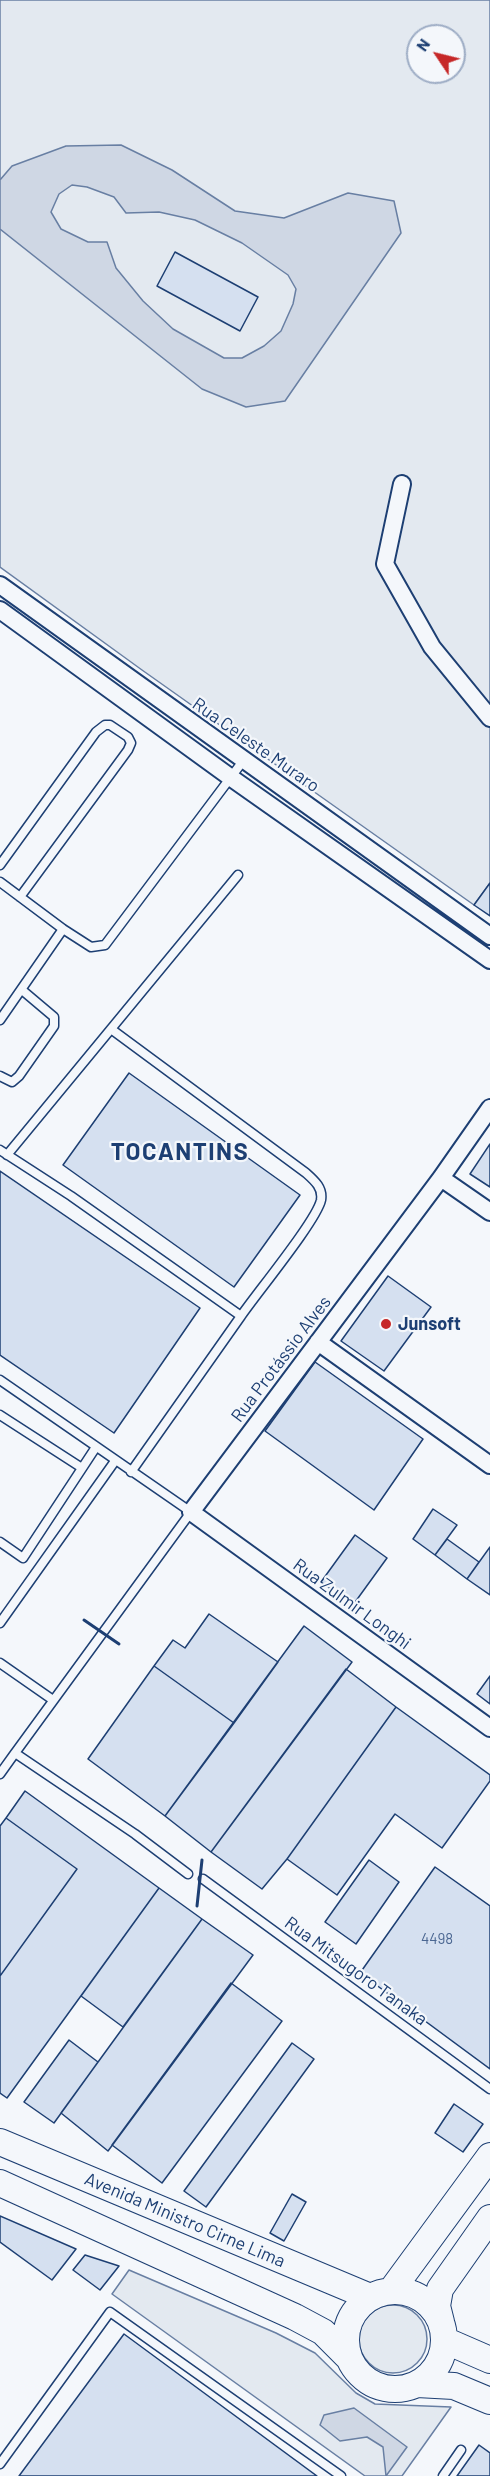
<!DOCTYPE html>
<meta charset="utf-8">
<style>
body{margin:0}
#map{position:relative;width:490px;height:2476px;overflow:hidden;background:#f4f7fb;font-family:Barlow,sans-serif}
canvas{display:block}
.north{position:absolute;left:406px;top:24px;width:60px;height:60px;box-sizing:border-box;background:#f4f7fb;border:2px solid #9eadc5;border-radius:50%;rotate:305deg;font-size:16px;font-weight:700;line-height:24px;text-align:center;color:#1d3f73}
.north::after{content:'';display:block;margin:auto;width:21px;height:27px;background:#c62828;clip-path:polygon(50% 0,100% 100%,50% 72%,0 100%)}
</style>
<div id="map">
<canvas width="490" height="2476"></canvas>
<div class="north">N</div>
</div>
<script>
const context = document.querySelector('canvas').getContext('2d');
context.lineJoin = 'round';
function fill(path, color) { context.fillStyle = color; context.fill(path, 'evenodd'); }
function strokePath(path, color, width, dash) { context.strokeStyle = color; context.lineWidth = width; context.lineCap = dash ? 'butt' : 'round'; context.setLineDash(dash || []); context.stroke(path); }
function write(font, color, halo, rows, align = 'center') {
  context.font = font + ' Barlow,sans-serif'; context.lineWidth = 4.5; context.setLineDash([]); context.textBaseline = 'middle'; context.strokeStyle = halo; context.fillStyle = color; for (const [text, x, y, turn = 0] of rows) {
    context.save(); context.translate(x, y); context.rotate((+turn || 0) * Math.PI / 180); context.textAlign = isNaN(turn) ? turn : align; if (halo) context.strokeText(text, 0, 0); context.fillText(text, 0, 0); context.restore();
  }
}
const green = new Path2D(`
 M0 0H490V883L474 905 142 670 0 567ZM418 36H454V72H418Z
 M129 2270 276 2333 315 2353 356 2393 375 2404 451 2407 402 2476H365L112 2294Z
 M359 2339a34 34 0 1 1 68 0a34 34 0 1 1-68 0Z`);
const water = new Path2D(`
 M121 145 172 170 235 211 284 218 348 193 394 201 401 233 285 401 246 407 202 389 0 229V180L12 166 66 146ZM72 185 87 187 114 197 126 213 159 212 195 220 242 243 288 275 296 289 293 304 281 331 264 346 242 358H224L173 329 143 301 116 268 107 242H88L61 229 51 212 59 194Z
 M354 2408 407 2447 386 2476 383 2447 367 2437 340 2441 320 2425 324 2415Z`);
const building = new Path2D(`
 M175 252 258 297 240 331 157 286Z
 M490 883V916L474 905Z
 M129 1073 300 1195 234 1287 63 1165Z
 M490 1144V1187L470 1174Z
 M0 1171 200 1308 114 1433 0 1355Z
 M388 1276 431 1307 384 1371 341 1341Z
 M315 1362 423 1439 374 1510 265 1431Z
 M433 1509 457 1525 435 1555 413 1539Z
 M355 1535 387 1558 353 1605 321 1582Z
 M447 1539 479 1562 467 1579 435 1555Z
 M490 1547V1595L467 1579Z
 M209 1614 278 1662 234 1723 154 1666 173 1640 185 1648Z
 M304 1626 352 1662 211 1852 165 1816Z
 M154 1666 234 1723 165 1816 88 1759Z
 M346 1669 396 1707 287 1859 262 1889 211 1852Z
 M490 1676V1704L477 1694Z
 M396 1707 490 1775V1781L442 1848 395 1814 337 1895 287 1859Z
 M25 1791 159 1888 7 2098 0 2093V1976L77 1869 6 1818Z
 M6 1818 77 1869 0 1976V1826Z
 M369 1860 399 1882 356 1944 325 1922Z
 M435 1867 490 1906V2069L360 1973Z
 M159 1888 202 1919 123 2027 81 1996Z
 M202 1919 253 1955 108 2151 61 2113Z
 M231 1983 282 2021 162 2183 112 2145Z
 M69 2040 98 2062 54 2123 24 2102Z
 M292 2043 314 2059 206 2207 184 2191Z
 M454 2104 483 2124 463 2152 435 2133Z
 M292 2194 306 2202 284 2241 270 2233Z
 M0 2216 76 2249 52 2280 0 2242Z
 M85 2255 119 2266 100 2290 73 2270Z
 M124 2334 317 2476H19Z
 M479 2445 490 2453V2476H457Z`);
const service = new Path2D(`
 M0 865 96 732 105 725H110L128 737 131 743 128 750 20 897
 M0 882 63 929 91 947 105 945 243 761
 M0 1020 63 929
 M111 1029 306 1173C315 1181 323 1188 321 1200 317 1220 256 1294 241 1316
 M0 1076 12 1082 19 1076 54 1026V1017L22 990
 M0 1150 71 1196 241 1316 131 1472
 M7 1155 238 875
 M0 1380 191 1512 15 1753
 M0 1415 82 1468
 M0 1542 23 1558 96 1447
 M0 1623 115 1461
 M0 1663 53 1700
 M0 1774 15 1753 135 1834 188 1874
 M203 1879 490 2089
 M0 2464 110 2312 341 2476
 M443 2476 461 2450`);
const minor = new Path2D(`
 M402 484 385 564 432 647 490 718
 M0 585 490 936
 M0 610 230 777 490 960
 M490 1108 441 1178 191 1512 490 1728
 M441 1178 490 1212
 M318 1342 490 1465`);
const primary = new Path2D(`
 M0 2142 370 2297
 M0 2183 295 2317 323 2332 348 2357
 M391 2291 490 2156
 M346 2340a49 49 0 1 1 98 0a49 49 0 1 1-98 0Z
 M441 2322 437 2306 440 2289 490 2218
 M444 2340 490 2360
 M417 2384 454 2386 490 2401`);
const wall = new Path2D(`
 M84 1620 119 1644
 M197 1906 202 1860`);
const markers = [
 [386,1324,6,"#c62828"]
];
const numberNames = [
 ["4498",437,1939]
];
const streetNames = [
 ["Rua Celeste Muraro",256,745,35],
 ["Rua Protássio Alves",281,1359,-53],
 ["Rua Zulmir Longhi",352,1604,36],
 ["Rua Mitsugoro Tanaka",356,1971,36],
 ["Avenida Ministro Cirne Lima",185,2220,23]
];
const poiNames = [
 ["Junsoft",398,1324]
];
const districtNames = [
 ["TOCANTINS",180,1152]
];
fill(green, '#e3e9f0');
strokePath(green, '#687fa3', 1.5);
fill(water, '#cfd7e4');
strokePath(water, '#687fa3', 1.5);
fill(building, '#d5e0f0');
strokePath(building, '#1d3f73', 1.5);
strokePath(service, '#1d3f73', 11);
strokePath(minor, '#1d3f73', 20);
strokePath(primary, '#1d3f73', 28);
strokePath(service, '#f4f7fb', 8);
strokePath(minor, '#f4f7fb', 16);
strokePath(primary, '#f4f7fb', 26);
strokePath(wall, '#1d3f73', 3);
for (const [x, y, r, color] of markers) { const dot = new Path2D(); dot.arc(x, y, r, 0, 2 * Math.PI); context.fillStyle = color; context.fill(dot); strokePath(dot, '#f4f7fb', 2); }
write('15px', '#4b6792', null, numberNames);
write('18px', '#1d3f73', '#f4f7fb', streetNames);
write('bold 18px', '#1d3f73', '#f4f7fb', poiNames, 'left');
context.letterSpacing = '1.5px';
write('bold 24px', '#1d3f73', '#f4f7fb', districtNames);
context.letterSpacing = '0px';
</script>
